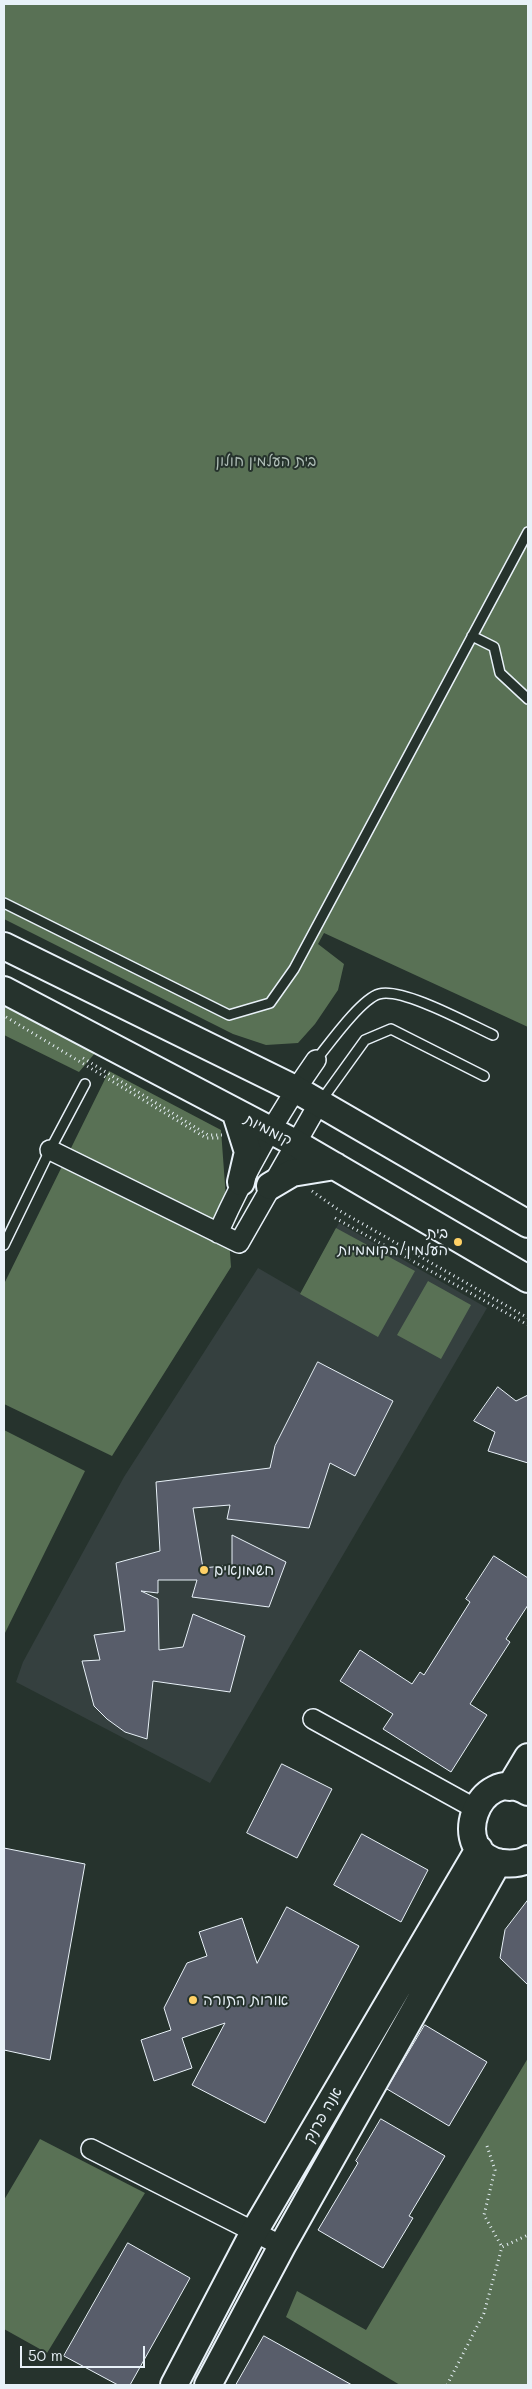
<!DOCTYPE html>
<meta charset="utf-8">
<style>
body{margin:0}
#map{position:relative;width:532px;height:2389px;overflow:hidden;background:#26332d;font-family:Mali,sans-serif}
canvas{display:block}
.frame{position:absolute;inset:0;border:5px solid #e8f1f8;pointer-events:none}
.scale{position:absolute;left:20px;top:2346px;width:125px;height:22px;box-sizing:border-box;border:2px solid #e8f1f8;border-top:0;padding-left:6px;font-size:15px;line-height:18px;white-space:nowrap;color:#e8f1f8;-webkit-text-stroke:4px #26332d;paint-order:stroke}
</style>
<div id="map">
<canvas width="532" height="2389"></canvas>
<div class="frame"></div>
<div class="scale">50 m</div>
</div>
<script>
const context = document.querySelector('canvas').getContext('2d');
context.lineJoin = 'round';
function fill(path, color) { context.fillStyle = color; context.fill(path, 'evenodd'); }
function strokePath(path, color, width, dash) { context.strokeStyle = color; context.lineWidth = width; context.lineCap = dash ? 'butt' : 'round'; context.setLineDash(dash || []); context.stroke(path); }
function write(font, color, halo, rows, align = 'center') {
  context.font = font + ' Mali,"Playpen Sans Hebrew",sans-serif'; context.lineWidth = 4; context.setLineDash([]); context.textBaseline = 'middle'; context.strokeStyle = halo; context.fillStyle = color; for (const [text, x, y, turn = 0] of rows) {
    context.save(); context.translate(x, y); context.rotate((+turn || 0) * Math.PI / 180); context.textAlign = isNaN(turn) ? turn : align; if (halo) context.strokeText(text, 0, 0); context.fillText(text, 0, 0); context.restore();
  }
}
const built = new Path2D(`
 M339 1223 487 1308 210 1783 16 1682 23 1662 124 1477 258 1268 301 1293Z`);
const green = new Path2D(`
 M4 4H528V1027L324 933 318 944 344 964 338 990 315 1024 298 1043 266 1045 233 1034 4 919Z
 M4 1006 96 1052 79 1072 4 1035Z
 M109 1071 221 1130 231 1267 112 1456 4 1404V1284Z
 M336 1228 415 1271 378 1337 300 1294Z
 M428 1281 471 1305 441 1359 397 1335Z
 M4 1430 85 1471 4 1635Z
 M528 2058V2385H400L286 2317 297 2291 366 2330Z
 M40 2139 145 2193 47 2353 4 2329V2200Z`);
const building = new Path2D(`
 M318 1362 393 1401 355 1476 330 1463 309 1528 227 1519 230 1505 193 1508 203 1568 232 1565V1535L286 1562 269 1607 192 1597 197 1580H158V1593L141 1591 158 1599 159 1650 183 1647 193 1614 245 1636 230 1692 153 1681 147 1739 125 1732 107 1719 94 1706 82 1661 100 1660 94 1635 125 1631 116 1563 160 1551 156 1482 270 1468 275 1446Z
 M498 1387 516 1401 528 1395V1463L488 1451 495 1432 474 1421Z
 M494 1556 528 1578V1605L506 1639 510 1642 470 1704 487 1715 451 1772 383 1729 393 1714 340 1681 360 1650 412 1684 420 1672 424 1675 470 1602 466 1599Z
 M282 1764 332 1789 297 1858 247 1833Z
 M362 1834 428 1870 401 1922 334 1885Z
 M4 1848 85 1864 50 2060 4 2050Z
 M528 1900V1985L500 1958 505 1930Z
 M287 1907 359 1946 265 2123 192 2085 225 2023 182 2038 192 2068 154 2081 141 2040 171 2030 164 2008 187 1963 207 1956 199 1932 242 1918 257 1963Z
 M425 2025 487 2062 449 2126 387 2089Z
 M381 2119 445 2156 409 2216 413 2218 383 2268 318 2230 358 2163 356 2161Z
 M128 2243 190 2278 130 2385H118L64 2356Z
 M264 2336 352 2385H236Z`);
const path = new Path2D(`
 M6 1017 206 1138H221
 M83 1058 208 1135H222
 M312 1191 340 1211 528 1318
 M335 1218 528 1325
 M487 2146 495 2170 484 2215 502 2247
 M447 2385 484 2313 502 2247 528 2235`);
const lane = new Path2D(`
 M472 636 494 647 500 673 528 699
 M4 903 229 1015 270 1003 294 969 528 532
 M316 1060C329 1044 361 999 379 994 402 987 469 1024 493 1035
 M321 1101 365 1040 391 1029 484 1076
 M4 1245 50 1150 85 1084`);
const street = new Path2D(`
 M50 1150 239 1243 319 1103
 M218 1233C245 1173 278 1114 316 1060
 M313 1719 476 1809
 M91 2149 282 2246`);
const secondary = new Path2D(`
 M4 946 295 1089 528 1224
 M4 990 295 1143 528 1279
 M236 1114 248 1152 241 1182
 M270 1186 292 1173 335 1166
 M510 1787 528 1757
 M528 1792C477 1762 446 1855 502 1863 511 1864 520 1864 528 1859
 M174 2385 254 2232 479 1849
 M208 2385 282 2246 498 1862`);
const markers = [
 [458,1242,5,"#ffd166"],
 [204,1570,5,"#ffd166"],
 [193,2000,5,"#ffd166"]
];
const parkNames = [
 ["בית העלמין חולון",266,461]
];
const streetNames = [
 ["קוממיות",268,1130,27],
 ["אנה פרנק",323,2115,-60]
];
const poiNames = [
 ["בית",448,1233,"right"],
 ["העלמין/הקוממיות",448,1250,"right"],
 ["חשמונאים",214,1570],
 ["אורות התורה",203,2000]
];
fill(built, '#35403f');
fill(green, '#597155');
fill(building, '#585d6a');
strokePath(building, '#e8f1f8', 1);
strokePath(lane, '#e8f1f8', 12);
strokePath(street, '#e8f1f8', 22);
strokePath(secondary, '#e8f1f8', 30);
strokePath(path, '#e8f1f8', 3, [1, 4]);
strokePath(lane, '#26332d', 9);
strokePath(street, '#26332d', 19);
strokePath(secondary, '#26332d', 26);
for (const [x, y, r, color] of markers) { const dot = new Path2D(); dot.arc(x, y, r, 0, 2 * Math.PI); context.fillStyle = color; context.fill(dot); strokePath(dot, '#26332d', 2); }
write('15px', '#afbeb7', '#26332d', parkNames);
write('15px', '#e8f1f8', '#26332d', streetNames);
write('15px', '#e8f1f8', '#26332d', poiNames, 'left');
</script>
